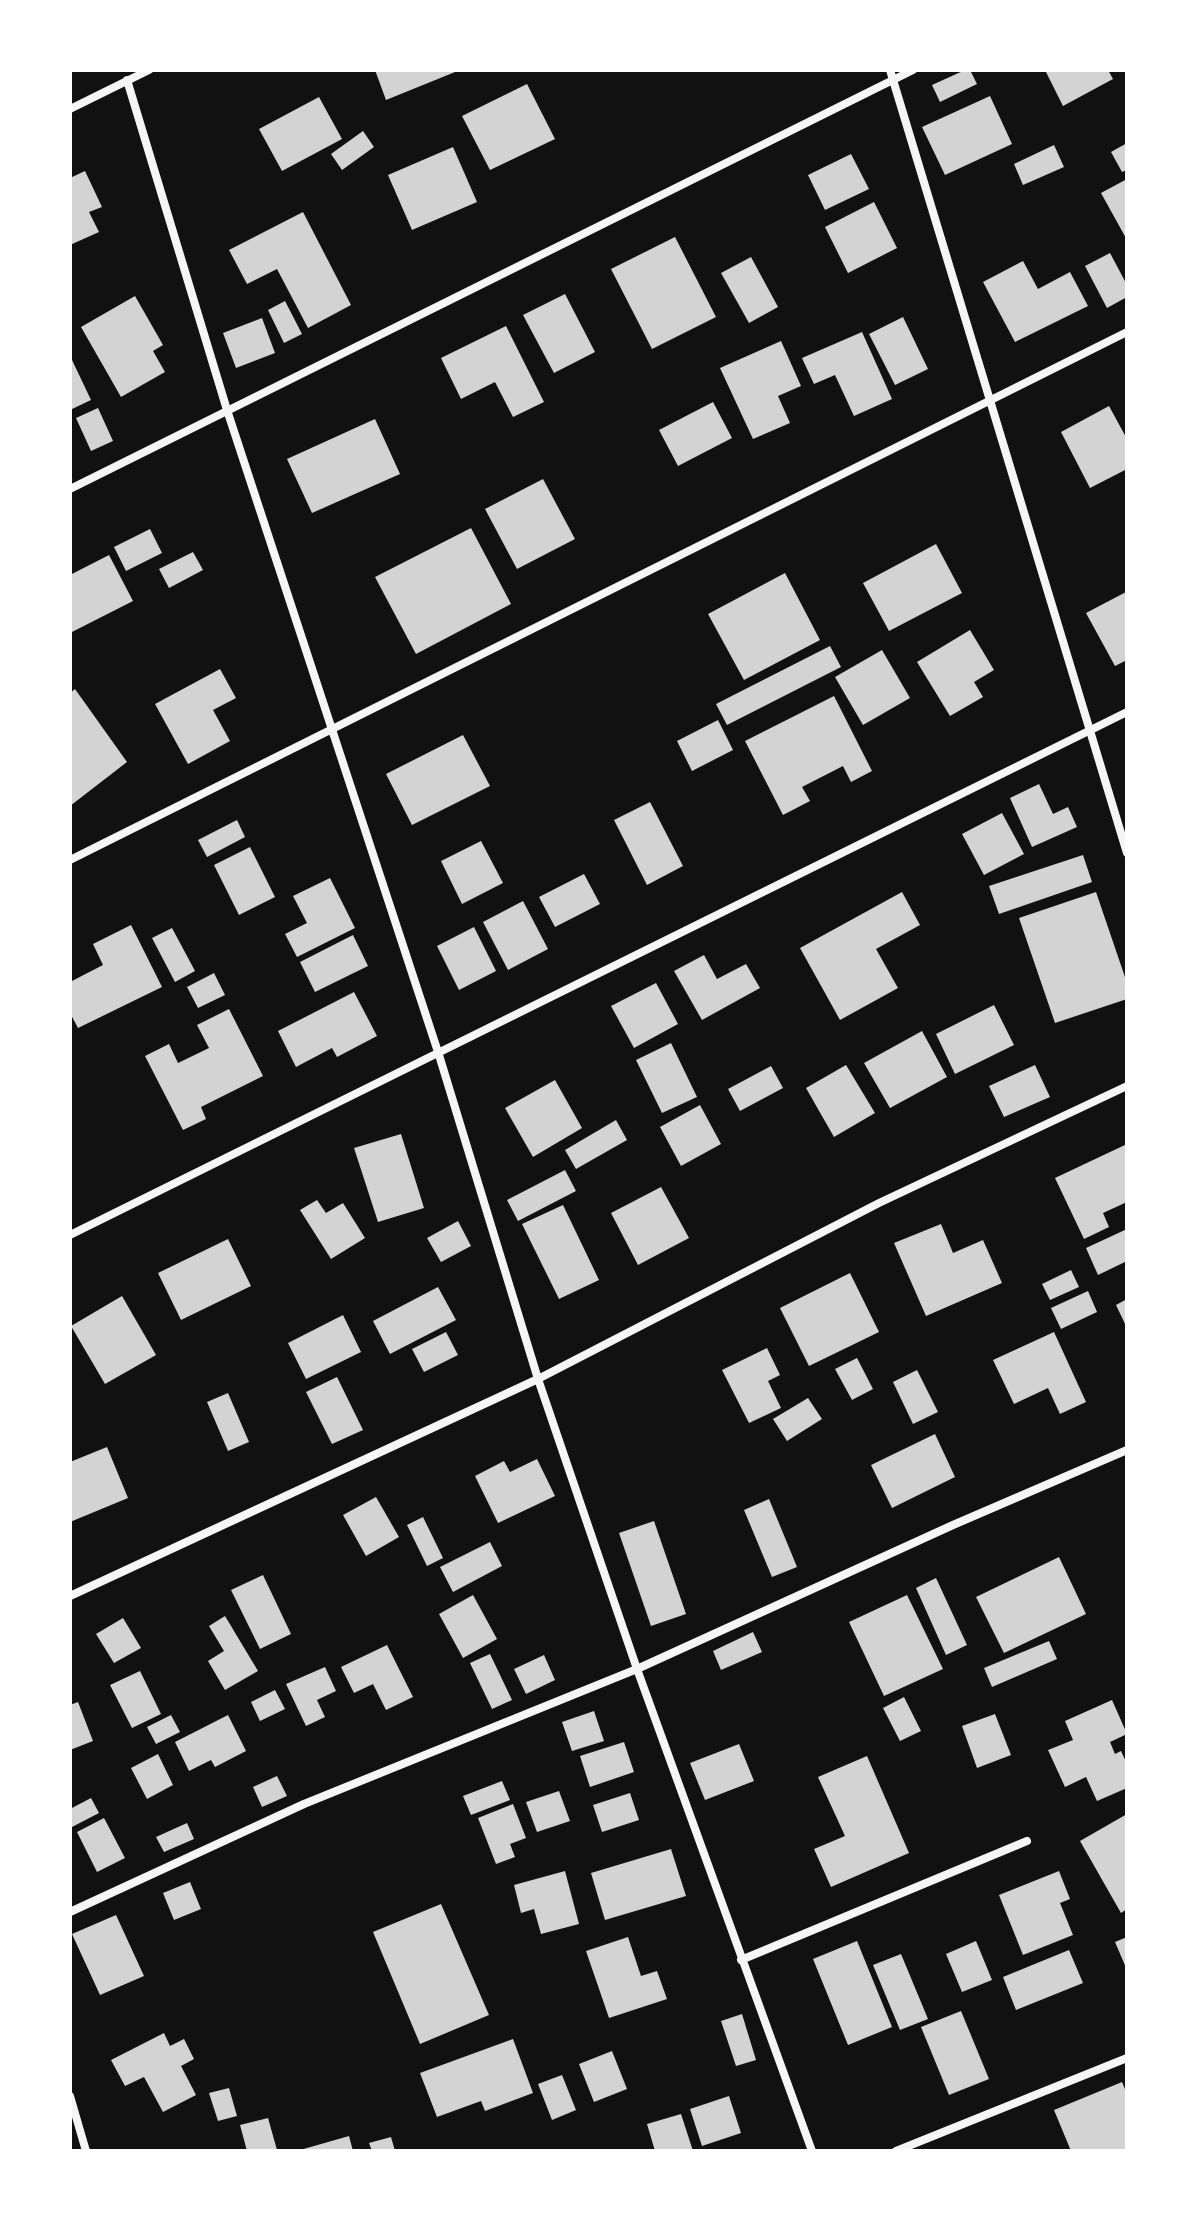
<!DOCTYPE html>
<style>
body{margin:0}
#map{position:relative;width:1197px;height:2221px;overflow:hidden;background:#111;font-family:Helvetica,sans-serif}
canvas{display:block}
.frame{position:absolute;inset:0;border:72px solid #fff;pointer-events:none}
</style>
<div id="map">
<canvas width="1197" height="2221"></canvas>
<div class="frame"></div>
</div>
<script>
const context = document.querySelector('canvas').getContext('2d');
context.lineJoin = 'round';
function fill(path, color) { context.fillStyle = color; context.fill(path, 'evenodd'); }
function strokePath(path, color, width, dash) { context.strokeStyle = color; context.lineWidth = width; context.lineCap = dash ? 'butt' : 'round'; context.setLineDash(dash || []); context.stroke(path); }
const building = new Path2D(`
 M375 70H460L386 100Z
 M965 70H970L977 84 940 102 932 85Z
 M1045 70H1108L1113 79 1063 106Z
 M527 84 555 139 490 170 462 116Z
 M990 96 1012 144 945 175 922 127Z
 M319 97 342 139 282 171 259 129Z
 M363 131 374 147 342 170 331 154Z
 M1127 143V170L1122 172 1111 152Z
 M1054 145 1064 167 1023 185 1014 164Z
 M453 147 477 202 412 230 388 175Z
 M851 154 869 189 825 210 808 175Z
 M85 171 102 207 89 212 99 232 70 245V178Z
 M1127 179V240L1101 193Z
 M874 202 897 248 848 273 825 227Z
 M303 212 351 305 308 328 277 269 247 284 229 250Z
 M675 237 716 317 652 349 611 269Z
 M1110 253 1127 285V297L1107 308 1085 266Z
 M751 257 778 307 749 323 721 273Z
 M1023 261 1038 289 1070 272 1088 306 1015 342 983 282Z
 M565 294 595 352 554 373 523 315Z
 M135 296 163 345 153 351 165 372 121 397 81 327Z
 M285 301 302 334 284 343 268 310Z
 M903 317 928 369 895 385 869 334Z
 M262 318 275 353 236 368 223 333Z
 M506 326 544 402 513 417 495 382 461 399 441 358Z
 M862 332 892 399 854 416 835 375 814 384 802 358Z
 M781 341 801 386 778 396 790 423 753 439 720 368Z
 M72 360 91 400 70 410V361Z
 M713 402 732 438 678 466 659 430Z
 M1109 406 1127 439V469L1090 488 1061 432Z
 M98 408 113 441 91 451 76 418Z
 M375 419 400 474 312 513 287 459Z
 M543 479 575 539 517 569 485 509Z
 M471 528 511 604 416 654 375 577Z
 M150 529 162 553 126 571 114 547Z
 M936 544 962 593 889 631 863 583Z
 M193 552 203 570 169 588 159 569Z
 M109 555 133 601 70 633V575Z
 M785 573 820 640 744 680 708 614Z
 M1126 592 1127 660 1115 666 1086 613Z
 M970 630 994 670 974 682 983 697 950 716 917 662Z
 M830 646 841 667 727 725 716 704Z
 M882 650 910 698 863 725 835 677Z
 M220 669 236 698 213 710 230 741 188 764 155 704Z
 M75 689 127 762 70 806V693Z
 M834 696 872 771 851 782 843 766 802 787 810 801 783 815 745 741Z
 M718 720 733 750 692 771 677 741Z
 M463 735 490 786 412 825 386 774Z
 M1039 784 1053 814 1068 807 1077 827 1032 847 1010 798Z
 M650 802 683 866 647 885 614 820Z
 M1002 813 1024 854 984 875 962 834Z
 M237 820 245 837 207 857 198 840Z
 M481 841 503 883 462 904 441 861Z
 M250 847 275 897 239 915 214 865Z
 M1083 855 1092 882 999 914 989 886Z
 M584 874 600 904 555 927 539 897Z
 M330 878 355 928 297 957 285 934 307 923 293 896Z
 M902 892 920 925 876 949 898 988 840 1020 800 948Z
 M1096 892 1127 983V999L1055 1023 1019 918Z
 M523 901 548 949 508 970 483 922Z
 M131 925 162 987 78 1028 70 1013V982L103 965 93 944Z
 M474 927 496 971 459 990 437 946Z
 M172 928 195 971 175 982 152 938Z
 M353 935 368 966 315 992 300 962Z
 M704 955 717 979 746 964 760 988 702 1020 674 971Z
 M214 973 225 995 198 1008 187 987Z
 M656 983 678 1024 634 1048 611 1006Z
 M354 992 377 1036 337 1057 332 1048 296 1067 278 1031Z
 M994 1005 1014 1045 955 1074 936 1034Z
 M229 1009 263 1076 201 1107 206 1119 183 1130 145 1056 169 1044 178 1063 209 1048 197 1025Z
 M922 1031 947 1077 890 1108 864 1063Z
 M671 1043 697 1097 662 1113 636 1060Z
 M846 1065 875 1113 834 1137 806 1088Z
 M1035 1065 1050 1097 1004 1117 989 1086Z
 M771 1066 783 1088 740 1111 728 1089Z
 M555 1080 582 1128 533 1157 505 1108Z
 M700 1105 721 1144 681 1166 660 1127Z
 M616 1120 627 1140 576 1169 565 1150Z
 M401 1134 424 1208 378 1222 354 1148Z
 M1127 1144V1202L1103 1213 1109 1227 1084 1239 1055 1178Z
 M565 1170 576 1191 518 1221 507 1200Z
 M661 1187 689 1238 638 1265 611 1213Z
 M317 1200 326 1213 343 1203 365 1238 331 1259 300 1210Z
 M563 1205 599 1280 559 1299 522 1224Z
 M458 1221 471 1246 441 1262 427 1238Z
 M941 1224 953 1253 983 1240 1002 1283 926 1316 894 1243Z
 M1127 1229V1261L1098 1275 1086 1248Z
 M228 1239 251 1286 181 1320 158 1273Z
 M1071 1270 1079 1287 1050 1300 1042 1284Z
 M850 1273 879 1332 809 1366 780 1308Z
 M438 1287 456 1320 390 1354 373 1321Z
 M1088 1291 1097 1312 1061 1329 1051 1308Z
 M122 1296 156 1355 105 1384 71 1326Z
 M1127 1299V1328L1116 1305Z
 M343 1315 361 1352 306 1379 288 1343Z
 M446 1332 458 1355 424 1372 412 1349Z
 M1054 1332 1086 1402 1060 1414 1048 1388 1014 1404 993 1360Z
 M767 1348 780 1375 768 1381 781 1408 749 1423 722 1370Z
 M857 1358 873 1389 852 1400 835 1369Z
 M917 1370 938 1412 913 1424 893 1382Z
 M337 1377 363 1430 332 1444 306 1392Z
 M228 1393 249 1442 228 1451 207 1402Z
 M808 1398 822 1419 787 1441 773 1419Z
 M935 1434 955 1477 892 1508 871 1465Z
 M107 1447 128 1498 70 1522V1462Z
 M537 1459 555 1496 498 1523 475 1476 504 1461 510 1472Z
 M376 1497 399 1537 366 1556 343 1515Z
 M769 1499 797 1567 772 1577 744 1510Z
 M423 1517 443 1558 427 1566 407 1525Z
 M654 1521 686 1614 651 1626 619 1533Z
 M490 1542 502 1566 453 1592 440 1567Z
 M1059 1557 1086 1614 1004 1653 976 1597Z
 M263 1575 291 1634 260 1649 231 1590Z
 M936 1578 967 1645 946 1655 916 1588Z
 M473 1595 497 1639 463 1658 439 1614Z
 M907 1595 943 1669 884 1696 849 1622Z
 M225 1616 258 1671 225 1690 208 1661 224 1651 209 1626Z
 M123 1618 141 1648 114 1663 96 1634Z
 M753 1632 762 1652 721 1670 713 1651Z
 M1049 1641 1057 1659 992 1687 984 1668Z
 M387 1645 413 1697 386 1710 373 1684 354 1693 341 1667Z
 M490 1654 512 1700 492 1709 470 1663Z
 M544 1655 555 1680 526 1694 514 1669Z
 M325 1667 336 1691 317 1700 325 1717 306 1726 286 1684Z
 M140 1671 161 1714 132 1728 110 1685Z
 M275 1690 285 1709 260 1721 251 1702Z
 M904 1697 921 1731 900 1741 883 1708Z
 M1112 1700 1127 1734 1110 1742 1115 1754 1121 1751 1127 1764V1788L1097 1801 1086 1777 1065 1787 1048 1750 1073 1740 1065 1721Z
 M78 1702 93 1741 70 1750V1705Z
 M594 1711 604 1741 572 1751 562 1722Z
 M995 1714 1011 1755 977 1768 962 1726Z
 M171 1715 180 1732 156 1744 147 1727Z
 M228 1715 246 1751 215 1767 211 1760 189 1771 175 1742Z
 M624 1742 634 1772 590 1787 580 1756Z
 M739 1744 754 1781 705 1800 690 1763Z
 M158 1754 173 1785 147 1799 131 1768Z
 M867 1756 909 1853 831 1887 814 1849 845 1836 818 1777Z
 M277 1776 287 1796 262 1807 253 1787Z
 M502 1781 510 1800 471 1815 463 1796Z
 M559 1791 570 1821 537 1832 526 1802Z
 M630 1793 639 1820 602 1832 593 1805Z
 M91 1798 99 1813 72 1827 70 1809Z
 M513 1804 526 1838 510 1844 515 1857 496 1864 478 1818Z
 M1127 1814V1909L1121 1913 1080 1841Z
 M104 1818 125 1858 97 1872 77 1832Z
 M187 1823 194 1839 164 1852 156 1837Z
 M671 1849 686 1896 605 1920 591 1873Z
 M565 1871 579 1924 541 1934 534 1909 521 1913 514 1885Z
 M1059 1871 1070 1899 1060 1903 1073 1935 1023 1955 999 1895Z
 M190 1882 201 1909 174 1920 163 1893Z
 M441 1904 489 2015 420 2044 373 1932Z
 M116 1915 144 1976 100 1995 72 1934Z
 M628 1937 641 1976 657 1971 667 1999 609 2018 586 1951Z
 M1127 1937V1970L1115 1942Z
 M857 1941 892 2027 848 2045 813 1959Z
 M976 1941 992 1980 962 1992 946 1954Z
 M1069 1950 1083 1983 1016 2010 1003 1977Z
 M901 1954 928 2019 900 2030 873 1965Z
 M961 2011 989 2079 949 2095 921 2027Z
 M742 2014 756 2060 736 2066 721 2021Z
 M164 2033 170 2046 184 2039 194 2059 181 2066 196 2095 163 2112 144 2077 125 2086 111 2060Z
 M513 2039 533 2093 485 2111 481 2101 437 2117 420 2073Z
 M612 2051 627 2089 594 2102 579 2064Z
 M562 2075 576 2110 552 2120 538 2084Z
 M1122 2082 1127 2094V2151H1071L1054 2110Z
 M229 2088 237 2116 218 2121 209 2093Z
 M729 2096 741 2133 702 2146 690 2109Z
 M681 2114 693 2151H655L647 2124Z
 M268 2118 277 2150 247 2151 240 2125Z
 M349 2136 353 2151H300V2150Z
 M391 2137 395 2151H372L369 2143Z`);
const minor = new Path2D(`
 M890 70 1127 853
 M127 80 227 410 439 1055 538 1379 637 1669 812 2151
 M70 109 149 70
 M70 489 913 70
 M70 860 1127 332
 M70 1235 1127 712
 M70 1596 538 1379 879 1203 1127 1086
 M70 1912 304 1804 637 1669 953 1525 1127 1450
 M741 1960 1027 1841
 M70 2096 86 2151
 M896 2151 1127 2058`);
fill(building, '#d3d3d3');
strokePath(minor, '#f5f5f5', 8);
</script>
